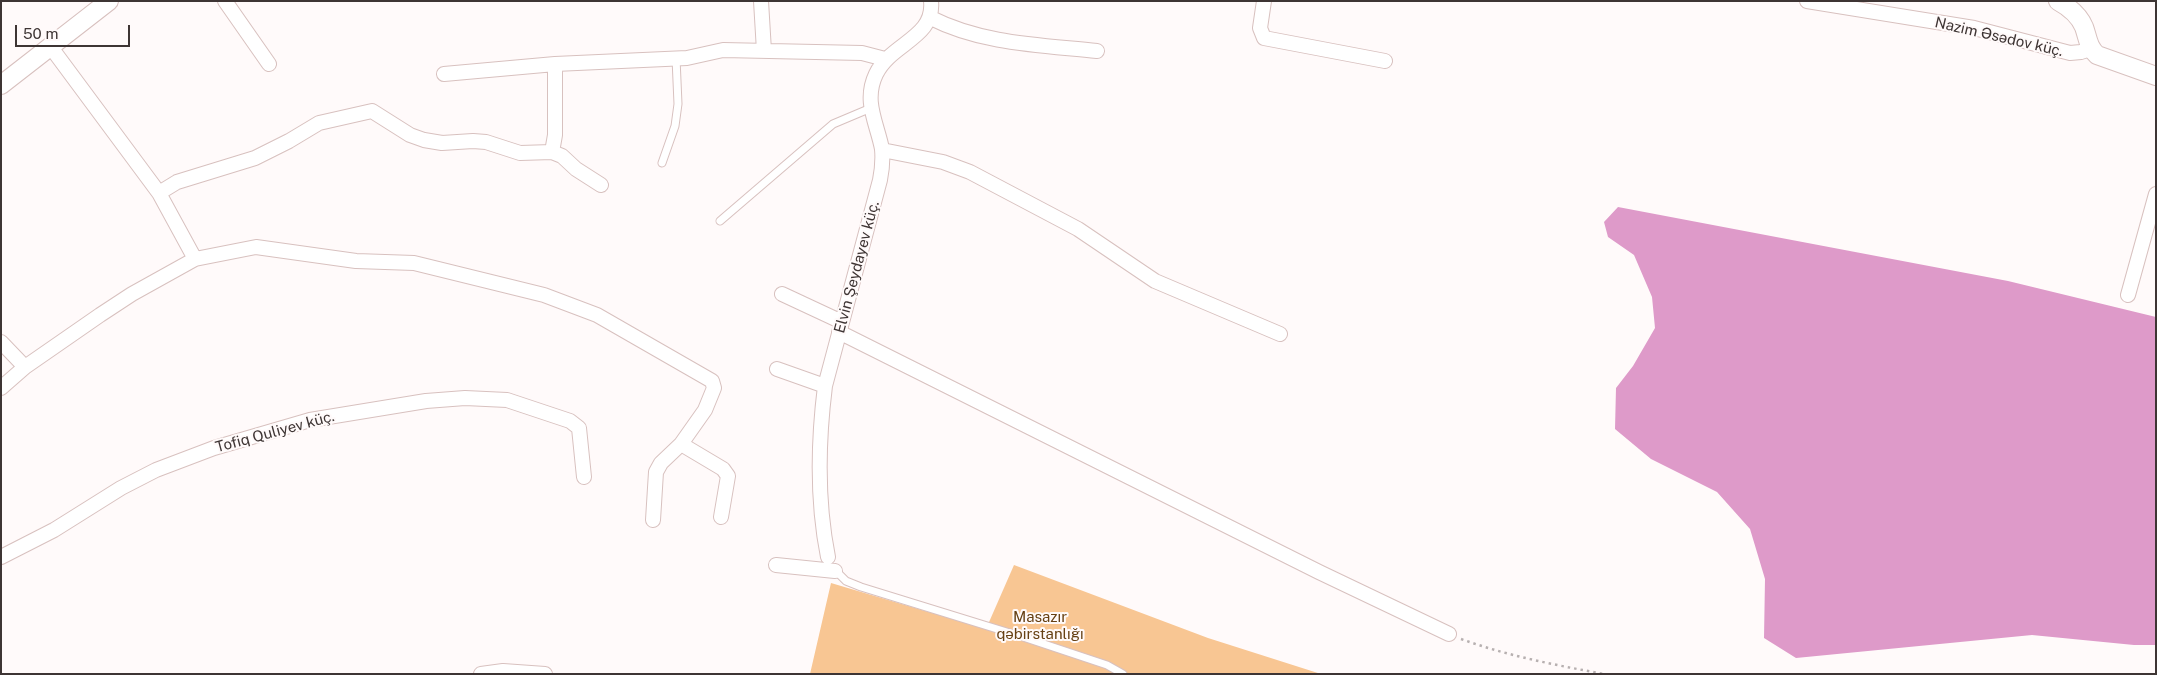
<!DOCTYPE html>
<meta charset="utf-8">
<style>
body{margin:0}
#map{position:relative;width:2157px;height:675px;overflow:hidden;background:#fffafa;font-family:"Public Sans",sans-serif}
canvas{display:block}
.frame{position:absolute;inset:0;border:2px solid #3e3534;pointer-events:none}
.scale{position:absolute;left:15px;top:25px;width:115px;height:22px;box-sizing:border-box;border:2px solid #3e3534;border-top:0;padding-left:6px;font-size:15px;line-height:18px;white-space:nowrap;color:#3e3534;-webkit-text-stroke:4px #fffafa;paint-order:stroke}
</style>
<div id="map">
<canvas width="2157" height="675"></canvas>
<div class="frame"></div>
<div class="scale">50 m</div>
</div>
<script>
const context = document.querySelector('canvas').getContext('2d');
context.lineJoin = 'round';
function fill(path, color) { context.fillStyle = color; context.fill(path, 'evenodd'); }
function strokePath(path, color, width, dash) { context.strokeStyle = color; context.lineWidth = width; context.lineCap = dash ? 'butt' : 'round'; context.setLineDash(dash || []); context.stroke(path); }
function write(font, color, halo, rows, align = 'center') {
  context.font = font + ' "Public Sans",sans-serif'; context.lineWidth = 4; context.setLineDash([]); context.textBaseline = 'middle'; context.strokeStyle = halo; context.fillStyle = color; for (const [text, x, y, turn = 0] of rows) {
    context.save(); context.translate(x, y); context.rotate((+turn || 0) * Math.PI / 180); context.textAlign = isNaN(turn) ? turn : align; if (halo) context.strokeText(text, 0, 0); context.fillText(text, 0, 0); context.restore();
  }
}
const green = new Path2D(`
 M1014 565 1208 638 1321 674H810L831 583 986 629Z`);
const water = new Path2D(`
 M1618 207 2008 281 2156 317V645H2134L2032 635 1796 658 1764 638 1765 579 1750 529 1717 492 1651 459 1615 429 1616 388 1633 366 1655 328 1652 297 1634 255 1608 237 1604 222Z`);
const path = new Path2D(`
 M1461 639C1508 656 1555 665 1604 674`);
const service = new Path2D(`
 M662 163 675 126 678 104 676 58
 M720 221 833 124 871 108
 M834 569 846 581 861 587 1023 637 1107 665 1123 674`);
const minor = new Path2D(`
 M225 1 269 64
 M761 1 764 51
 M1264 1 1260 28 1264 38 1385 61
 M1807 1 1974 28 2070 53 2081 52 2090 49
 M931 18C982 44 1040 45 1097 51
 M50 46 159 193 195 259
 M444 74 555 64 687 58 723 50 862 53 885 59
 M882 150 943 162 970 172 1078 229 1155 281 1280 334
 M552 152 555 135V64
 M159 193 177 182 255 158 289 141 319 123 372 111 410 135 424 140 442 143 473 141 486 142 520 153 552 152 562 156 576 169 601 185
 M782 294 842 322
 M2128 295 2156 194
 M839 332 1319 572 1449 634
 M1 342 25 367
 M777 369 825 386
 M1 388 25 367 100 315 132 294 195 259 256 247 356 261 414 263 544 295 597 315 712 381 714 388 705 410 681 444 661 463 656 472 653 520
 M681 444 723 469 728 476 721 517
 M1 557 54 530 121 488 156 470 214 448 310 420 426 401 465 398 507 400 570 421 579 428 584 477
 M828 557C817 502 818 442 825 386L880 180C882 170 883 160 882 149 877 123 863 101 876 74 891 43 935 38 931 1
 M776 565 835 571
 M481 674 503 671 545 674`);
const tertiary = new Path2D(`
 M2058 1C2069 7 2079 15 2084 27 2088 38 2088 47 2097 55L2156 76
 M1 85 109 1`);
const streetNames = [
 ["Nazim Əsədov küç.",1999,37,13],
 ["Elvin Şeydayev küç.",857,267,-75],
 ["Tofiq Quliyev küç.",275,432,-15]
];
const parkNames = [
 ["Masazır",1040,617],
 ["qəbirstanlığı",1040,634]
];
fill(green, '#f8c693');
fill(water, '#de9ac9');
strokePath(service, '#d8c1bf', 9);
strokePath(minor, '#d8c1bf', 16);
strokePath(tertiary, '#d8c1bf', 20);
strokePath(path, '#b7b0b0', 2.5, [2.5, 4]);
strokePath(service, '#fff', 7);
strokePath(minor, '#fff', 14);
strokePath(tertiary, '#fff', 18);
write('15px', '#3e3534', '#fffafa', streetNames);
write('15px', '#674114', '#fffafa', parkNames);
</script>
